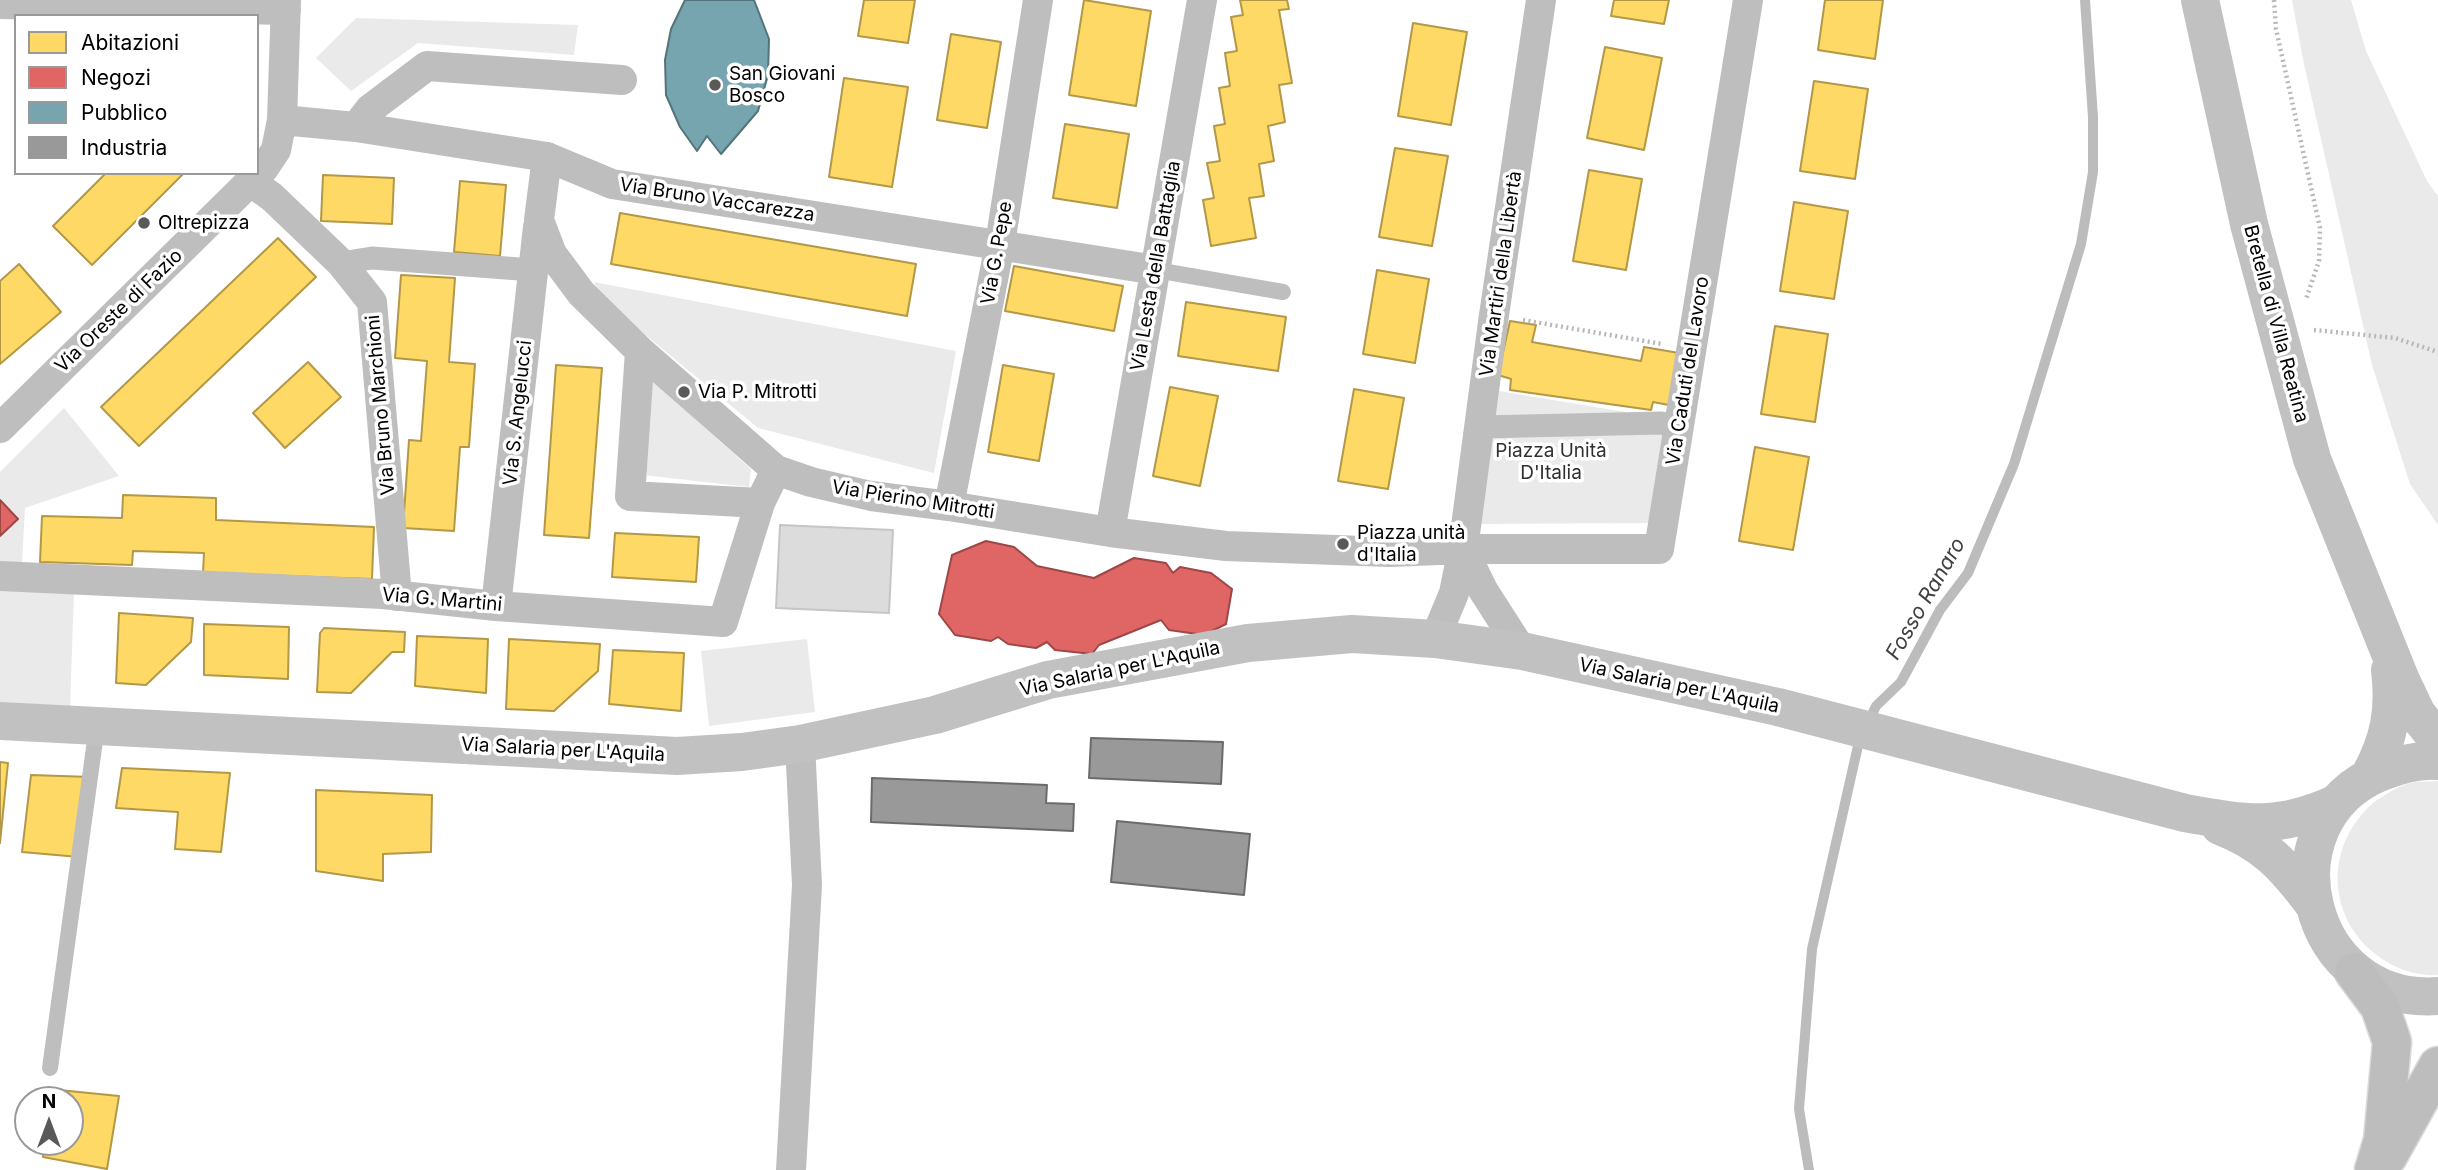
<!DOCTYPE html>
<meta charset="utf-8">
<style>
body{margin:0}
#map{position:relative;width:2438px;height:1170px;overflow:hidden;background:#fff;font-family:Inter,sans-serif}
canvas{display:block}
.legend{position:absolute;left:14px;top:14px;width:245px;height:161px;box-sizing:border-box;background:#fff;border:2px solid #999;margin:0;padding:9px 12px;list-style:none;font-size:21px;color:#000}
.legend li{display:flex;align-items:center;gap:14px;height:35px}
.legend b{width:35px;border:2px solid #999}
.north{position:absolute;left:14px;top:1086px;width:70px;height:70px;box-sizing:border-box;background:#fff;border:2px solid #999;border-radius:50%;rotate:0deg;font-size:19px;font-weight:700;line-height:28px;text-align:center;color:#000}
.north::after{content:'';display:block;margin:auto;width:24px;height:32px;background:#595959;clip-path:polygon(50% 0,100% 100%,50% 72%,0 100%)}
</style>
<div id="map">
<canvas width="2438" height="1170"></canvas>
<ul class="legend">
<li><b style="height:19px;background:#ffd966"></b>Abitazioni</li>
<li><b style="height:19px;background:#e06666"></b>Negozi</li>
<li><b style="height:19px;background:#76a5af"></b>Pubblico</li>
<li><b style="height:19px;background:#999"></b>Industria</li>
</ul>
<div class="north">N</div>
</div>
<script>
const context = document.querySelector('canvas').getContext('2d');
context.lineJoin = 'round';
function fill(path, color) { context.fillStyle = color; context.fill(path, 'evenodd'); }
function strokePath(path, color, width, dash) { context.strokeStyle = color; context.lineWidth = width; context.lineCap = dash ? 'butt' : 'round'; context.setLineDash(dash || []); context.stroke(path); }
function write(font, color, halo, rows, align = 'center') {
  context.font = font + ' Inter,sans-serif'; context.lineWidth = 7; context.setLineDash([]); context.textBaseline = 'middle'; context.strokeStyle = halo; context.fillStyle = color; for (const [text, x, y, turn = 0] of rows) {
    context.save(); context.translate(x, y); context.rotate((+turn || 0) * Math.PI / 180); context.textAlign = isNaN(turn) ? turn : align; if (halo) context.strokeText(text, 0, 0); context.fillText(text, 0, 0); context.restore();
  }
}
const green = new Path2D(`
 M2292 0H2351L2366 51 2427 181 2438 196V525L2410 484 2372 365 2304 64Z
 M356 18 578 25 574 55 418 43 351 91 316 58Z
 M594 282 956 351 934 473 758 428 601 298Z
 M652 381 751 469 749 487 643 475Z
 M1499 391 1667 419 1653 523 1480 524Z
 M64 408 119 476 25 508 22 563 0 562V472Z
 M0 587 74 591 70 708 0 704Z
 M807 639 815 712 709 726 701 651Z
 M2438 781V975C2420 976 2402 971 2387 962 2327 926 2321 849 2373 803 2384 795 2398 786 2411 783 2419 781 2429 782 2438 781Z`);
const homes = new Path2D(`
 M864 0H915L908 43 858 36Z
 M1084 0 1151 11 1136 106 1069 95Z
 M1240 0H1287L1289 9 1279 10 1292 83 1279 85 1285 122 1268 126 1274 161 1259 164 1264 196 1249 198 1256 238 1211 246 1203 200 1214 198 1207 163 1220 161 1214 126 1225 124 1219 88 1230 86 1225 53 1237 51 1231 17 1243 15Z
 M1614 0H1669L1664 24 1611 16Z
 M1825 0H1883L1875 59 1818 50Z
 M1413 23 1467 32 1451 125 1398 116Z
 M951 34 1001 42 987 128 937 120Z
 M1605 47 1662 58 1644 150 1587 138Z
 M844 78 908 87 892 187 829 177Z
 M1814 81 1868 89 1855 179 1800 171Z
 M1065 124 1129 134 1117 208 1053 198Z
 M1395 148 1448 156 1432 246 1379 237Z
 M1589 170 1642 179 1626 270 1573 261Z
 M106 173H184L92 265 53 226Z
 M323 175 394 178 392 224 321 221Z
 M460 181 506 185 500 256 454 252Z
 M1794 202 1848 211 1834 299 1780 291Z
 M620 213 916 264 907 316 611 264Z
 M278 238 316 277 139 446 101 407Z
 M19 264 61 312 0 364V281Z
 M1014 266 1123 286 1114 331 1005 311Z
 M1377 270 1429 279 1415 363 1363 354Z
 M401 275 455 278 449 362 475 364 469 447H460L454 531 403 528 409 440 421 441 427 361 395 358Z
 M1186 302 1286 317 1278 371 1178 356Z
 M1510 321 1536 325 1532 342 1641 361 1644 347 1679 353 1669 405 1653 402 1651 410 1510 390 1511 379 1498 375Z
 M1775 326 1828 334 1815 422 1761 414Z
 M308 362 341 397 285 448 253 413Z
 M556 365 602 368 589 538 544 535Z
 M1003 365 1054 374 1039 461 988 452Z
 M1170 387 1218 396 1200 486 1153 476Z
 M1354 389 1404 398 1388 489 1338 481Z
 M1755 447 1809 457 1793 550 1739 541Z
 M123 495 216 498V520L374 527 372 579 203 573 204 553 133 551 132 565 40 562 42 516 122 518Z
 M615 533 699 537 696 582 612 577Z
 M119 613 193 618 191 642 146 685 116 683Z
 M204 624 289 627 288 679 204 675Z
 M324 628 405 632 404 652H392L351 693 317 692 320 633Z
 M417 636 488 639 486 693 415 686Z
 M509 639 600 644 598 671 554 711 506 709Z
 M613 650 684 653 681 711 609 704Z
 M0 762 8 763 0 843Z
 M122 768 230 773 221 852 175 849 178 812 116 808Z
 M31 775 91 777 79 857 22 852Z
 M316 790 432 795 431 852 383 854V881L316 871Z
 M49 1089 119 1096 107 1169 43 1157 44 1142H70V1100H48Z`);
const shops = new Path2D(`
 M0 500 18 519 0 536Z
 M986 541 1014 547 1037 566 1094 578 1134 558 1166 563 1173 573 1180 567 1211 573 1232 589 1226 624 1204 635 1169 630 1161 620 1099 645 1092 654 1055 650 1047 642 1036 648 1008 644 998 637 991 641 955 635 939 614 952 555Z`);
const public = new Path2D(`
 M685 0H754L769 39 768 75 758 111 721 154 707 136 697 151 680 127 666 95 665 60 671 29Z`);
const industry = new Path2D(`
 M1091 738 1223 742 1221 784 1089 778Z
 M872 778 1047 785 1046 803 1074 804 1073 831 871 822Z
 M1117 821 1250 834 1244 895 1111 882Z`);
const stream = new Path2D(`
 M1869 721 1876 706 1901 682 1940 610 1968 573 2014 464 2081 244 2093 172V117L2085 0
 M1809 1170 1799 1109 1812 949 1860 737`);
const building = new Path2D(`
 M780 525 893 530 889 613 776 608Z`);
const path = new Path2D(`
 M2274 0 2276 29 2320 228 2319 261 2306 299
 M1523 320 1662 344
 M2314 330 2395 338 2438 352`);
const service = new Path2D(`
 M1156 270 1283 292
 M50 1068 97 726`);
const pedestrian = new Path2D(`
 M341 263 372 258 533 270
 M1479 427 1661 423 1678 427`);
const minor = new Path2D(`
 M0 4 286 10
 M282 120 356 127 547 157 612 184 1156 270
 M356 127 370 109 427 66 622 80
 M547 157 539 220 552 254 581 293 640 351 776 470 811 482 871 496 949 506 1110 532 1226 546 1390 552 1463 549H1659L1748 0
 M251 182 272 197 341 263 372 302 397 596
 M640 351 630 496 760 503
 M0 428 264 168 276 150 282 120 286 0
 M949 506 1000 244 1038 0
 M1110 532 1202 0
 M1463 549 1494 315 1541 0
 M0 576 383 594 496 606 723 622 760 503 776 470
 M496 606 538 227
 M1435 639 1454 593 1463 549 1483 590 1522 651
 M791 1170 807 885 800 744`);
const secondary = new Path2D(`
 M2200 0 2249 224 2312 459 2400 678 2417 714 2438 740
 M0 721 677 756 742 752 800 744 935 715 1048 680 1248 643 1352 634 1435 639 1522 651 1778 707 2185 813C2247 824 2278 830 2337 803
 M2438 761C2418 759 2399 765 2381 772 2261 821 2306 1006 2438 996
 M2369 777C2389 740 2395 712 2390 670
 M2220 826C2264 843 2284 865 2312 902`);
const trunk = new Path2D(`
 M2354 972 2380 1007 2392 1042 2383 1140 2374 1170
 M2388 1156 2438 1066`);
const markers = [
 [715,85,7,"#595959"],
 [144,223,7,"#595959"],
 [684,392,7,"#595959"],
 [1343,544,7,"#595959"]
];
const poiNames = [
 ["San Giovani",729,74],
 ["Bosco",729,96],
 ["Oltrepizza",158,223],
 ["Via P. Mitrotti",698,392],
 ["Piazza unità",1357,533],
 ["d'Italia",1357,555]
];
const streetNames = [
 ["Via Bruno Vaccarezza",717,200,9],
 ["Via G. Pepe",997,253,-80],
 ["Via Lesta della Battaglia",1156,266,-80],
 ["Via Martiri della Libertà",1501,274,-82],
 ["Via Oreste di Fazio",119,311,-44],
 ["Bretella di Villa Reatina",2276,324,75],
 ["Via Caduti del Lavoro",1688,371,-81],
 ["Via Bruno Marchioni",381,405,-95],
 ["Via S. Angelucci",518,413,-84],
 ["Via Pierino Mitrotti",913,500,9],
 ["Via G. Martini",442,600,5],
 ["Via Salaria per L'Aquila",1120,669,-12],
 ["Via Salaria per L'Aquila",1679,686,12],
 ["Via Salaria per L'Aquila",563,750,3]
];
const parkNames = [
 ["Piazza Unità",1551,451],
 ["D'Italia",1551,473]
];
const waterNames = [
 ["Fosso Ranaro",1926,599,-60]
];
fill(green, '#eaeaea');
fill(homes, '#ffd966');
strokePath(homes, '#b29847', 2);
fill(shops, '#e06666');
strokePath(shops, '#9d4747', 2);
fill(public, '#76a5af');
strokePath(public, '#53747a', 2);
fill(industry, '#999');
strokePath(industry, '#6b6b6b', 2);
strokePath(stream, '#bcbcbc', 10);
fill(building, '#dcdcdc');
strokePath(building, '#c5c5c5', 2);
strokePath(trunk, '#dbdbdb', 41);
strokePath(path, '#b8b8b8', 4.5, [2, 3.5]);
strokePath(service, '#bebebe', 16);
strokePath(pedestrian, '#bebebe', 23);
strokePath(minor, '#bebebe', 30);
strokePath(secondary, '#c1c1c1', 38);
strokePath(trunk, '#bdbdbd', 38);
for (const [x, y, r, color] of markers) { const dot = new Path2D(); dot.arc(x, y, r, 0, 2 * Math.PI); context.fillStyle = color; context.fill(dot); strokePath(dot, '#fff', 2.5); }
write('19px', '#000', '#fff', poiNames, 'left');
write('19px', '#000', '#fff', streetNames);
write('19px', '#2f2f2f', '#fff', parkNames);
write('italic 21px', '#404040', '#fff', waterNames);
</script>
